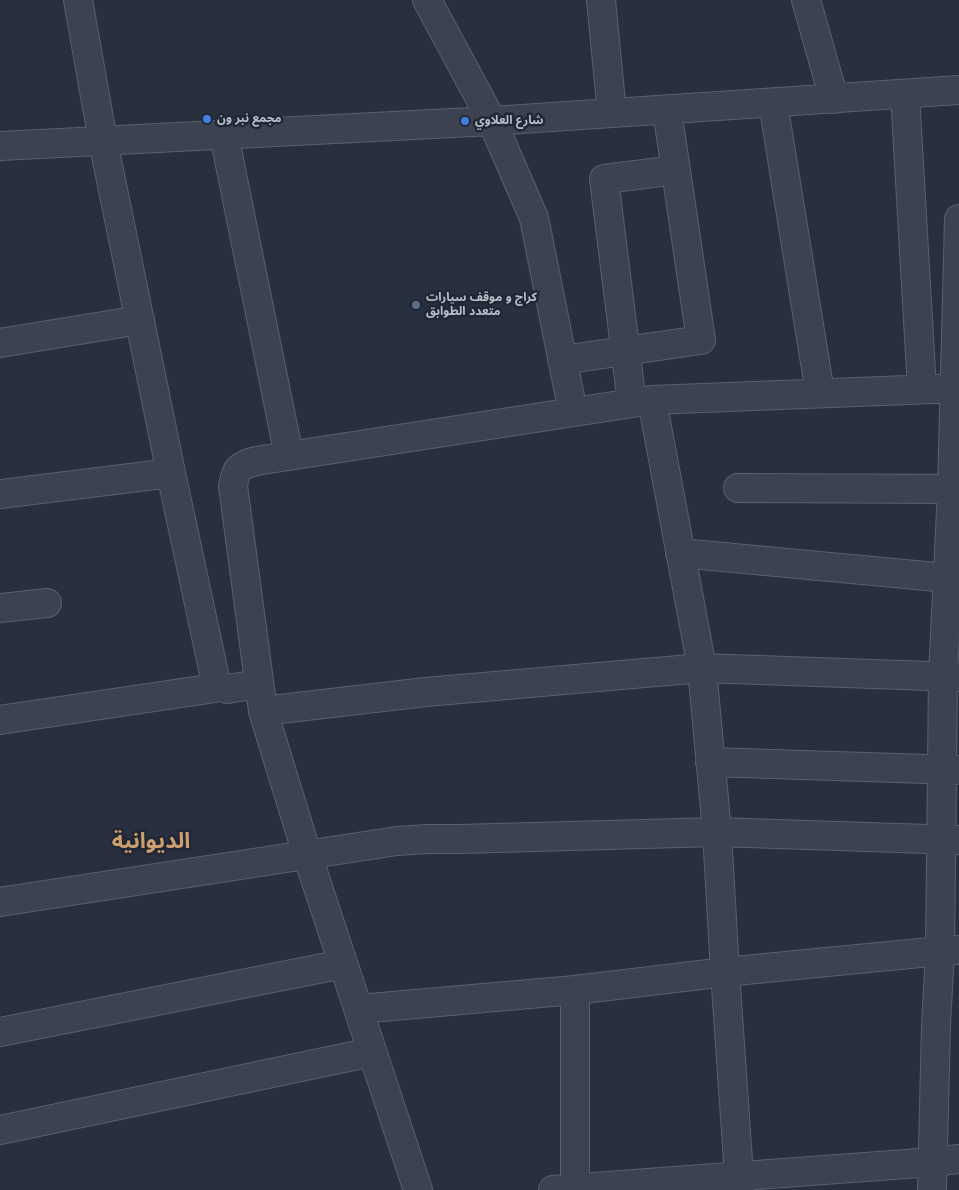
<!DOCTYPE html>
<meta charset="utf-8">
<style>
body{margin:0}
canvas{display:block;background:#28303f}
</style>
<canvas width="959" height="1190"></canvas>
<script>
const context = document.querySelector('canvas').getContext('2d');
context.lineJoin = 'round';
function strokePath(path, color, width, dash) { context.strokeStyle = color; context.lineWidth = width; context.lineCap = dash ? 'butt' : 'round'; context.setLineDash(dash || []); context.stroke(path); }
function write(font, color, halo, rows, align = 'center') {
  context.font = font + ' Arial,"Noto Sans Arabic",sans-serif'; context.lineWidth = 5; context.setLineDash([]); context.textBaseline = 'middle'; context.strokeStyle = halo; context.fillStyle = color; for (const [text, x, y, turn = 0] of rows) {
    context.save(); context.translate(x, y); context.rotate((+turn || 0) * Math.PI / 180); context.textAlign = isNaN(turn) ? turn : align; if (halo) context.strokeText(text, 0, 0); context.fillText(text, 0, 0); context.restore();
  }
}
const street = new Path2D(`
 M78 0 103 141 171 473 215 678 218 684 227 689 259 684
 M427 0 492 121 534 218 573 412
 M601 0 612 113
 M806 0 834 99
 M905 94 922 389
 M773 103 820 393
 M224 135 289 456
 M0 146 492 121 959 90
 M0 343 140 320
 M562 360 701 340 667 110
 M652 400 702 668 717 832 725 972 740 1190
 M632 403 604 179 676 170
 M738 488 959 489
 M0 494 171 473
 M680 553 959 579
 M0 608 47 603
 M263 711 426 692 702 668 959 677
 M0 720 222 687
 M710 762 959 770
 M0 902 397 841 428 839H460L717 832 958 840
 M359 1009 575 990 725 972 940 951 959 950
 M0 1032 343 964
 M0 1130 372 1052
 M418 1190 307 854 263 711 233 486C236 468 239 466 256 461L652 400 959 388
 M553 1190 933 1162 959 1159
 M575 1190V990
 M932 1190 936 1025 940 951 943 676 952 489 959 219`);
const markers = [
 [207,119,5,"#3f7fe0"],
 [465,121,5,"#3f7fe0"],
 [416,305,5,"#5c6f8a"]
];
const poiNames = [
 ["مجمع نبر ون",217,119],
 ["شارع العلاوي",475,121],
 ["كراج و موقف سيارات",426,298],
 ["متعدد الطوابق",426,312]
];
const townNames = [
 ["الديوانية",151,842]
];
strokePath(street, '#5a606c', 30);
strokePath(street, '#3c424f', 28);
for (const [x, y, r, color] of markers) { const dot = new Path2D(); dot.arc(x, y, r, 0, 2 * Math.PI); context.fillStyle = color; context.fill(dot); strokePath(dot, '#212734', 2); }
write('bold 12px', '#b8bec9', '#212734', poiNames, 'left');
write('bold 22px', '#cd9e6f', '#212734', townNames);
</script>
